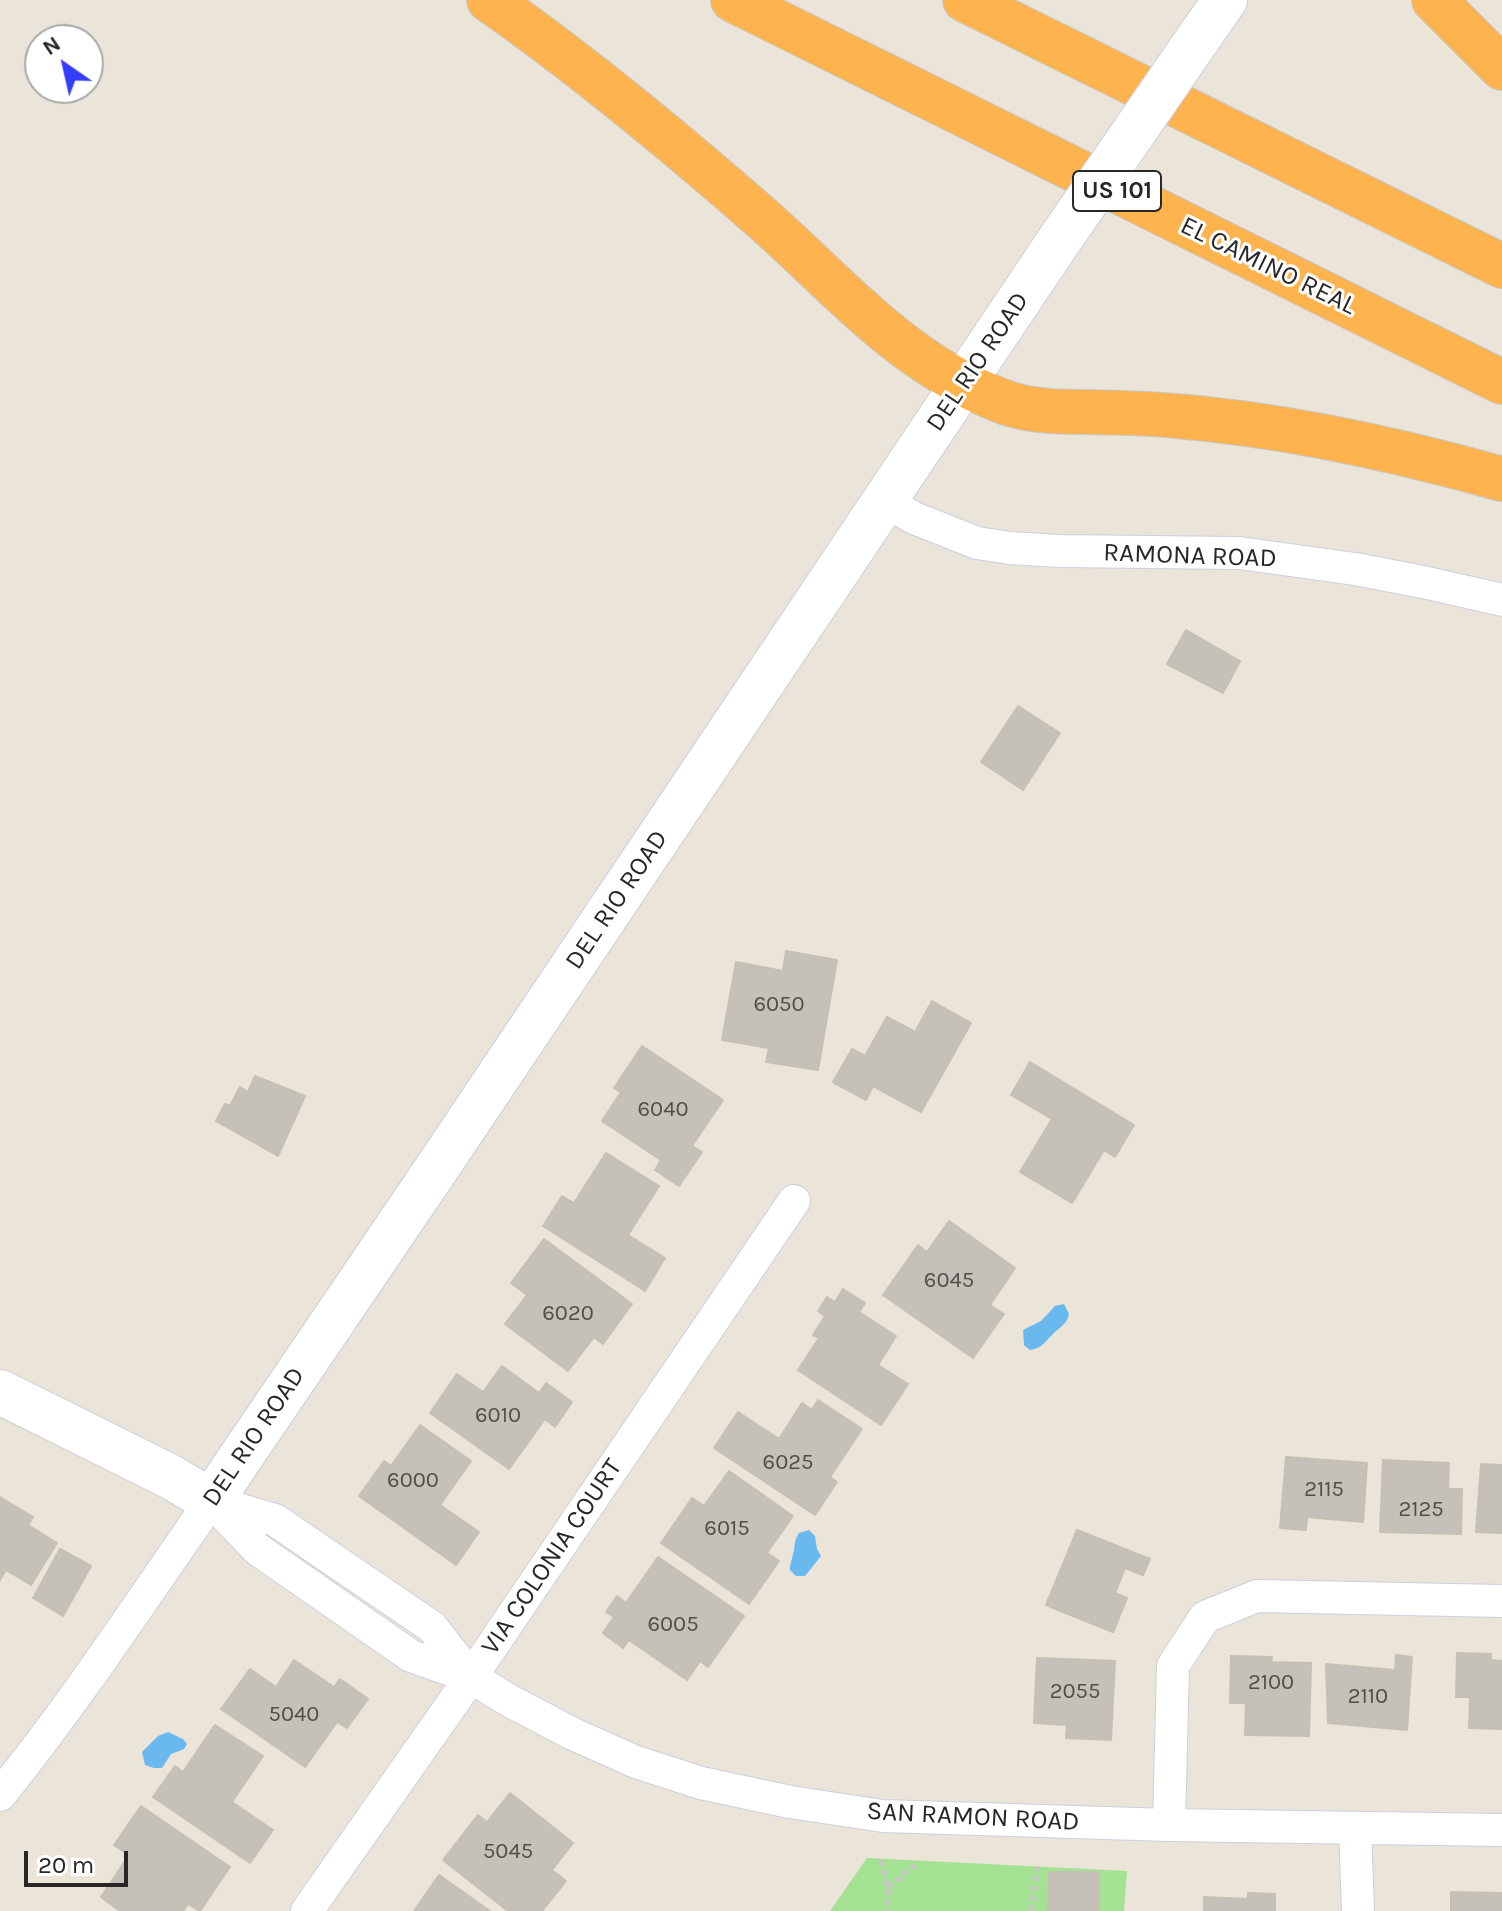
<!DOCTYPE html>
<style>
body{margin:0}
#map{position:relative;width:1502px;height:1911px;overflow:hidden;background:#eae5d8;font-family:Karla,sans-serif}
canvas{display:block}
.north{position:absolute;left:24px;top:24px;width:80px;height:80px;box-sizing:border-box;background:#fff;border:2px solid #a9a9a9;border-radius:50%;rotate:326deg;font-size:22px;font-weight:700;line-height:32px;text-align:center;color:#272727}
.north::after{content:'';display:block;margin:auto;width:28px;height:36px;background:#353efa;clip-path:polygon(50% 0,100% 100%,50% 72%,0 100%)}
.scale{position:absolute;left:24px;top:1851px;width:104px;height:36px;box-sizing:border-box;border:4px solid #272727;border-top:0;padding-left:10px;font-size:24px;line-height:28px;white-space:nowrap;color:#272727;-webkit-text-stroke:6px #fff;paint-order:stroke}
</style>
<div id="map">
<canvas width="1502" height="1911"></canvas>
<div class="north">N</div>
<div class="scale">20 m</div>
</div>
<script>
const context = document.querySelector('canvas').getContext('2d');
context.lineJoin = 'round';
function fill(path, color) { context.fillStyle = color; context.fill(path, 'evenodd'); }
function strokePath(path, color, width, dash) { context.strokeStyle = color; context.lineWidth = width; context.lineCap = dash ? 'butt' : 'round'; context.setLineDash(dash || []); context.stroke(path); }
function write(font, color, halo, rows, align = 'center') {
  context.font = font + ' Karla,sans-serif'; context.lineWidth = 6; context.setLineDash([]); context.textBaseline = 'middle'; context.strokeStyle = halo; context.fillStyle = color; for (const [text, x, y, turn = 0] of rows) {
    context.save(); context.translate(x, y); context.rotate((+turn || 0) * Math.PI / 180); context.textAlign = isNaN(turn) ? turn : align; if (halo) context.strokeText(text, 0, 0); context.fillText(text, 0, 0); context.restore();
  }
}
const green = new Path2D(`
 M867 1858 1127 1871 1124 1911H830Z`);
const water = new Path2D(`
 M1064 1304 1069 1314C1067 1325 1059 1327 1052 1335 1044 1343 1042 1348 1030 1350L1024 1345 1023 1330 1041 1321 1055 1306Z
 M809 1530 815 1536 817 1549 821 1556 805 1576H796L790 1570C790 1563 792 1560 793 1554 796 1544 793 1543 799 1533Z
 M168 1732 183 1739 187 1744 184 1749 171 1754 162 1768H154L145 1765 142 1752 158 1736Z`);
const building = new Path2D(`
 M1186 630 1240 661 1223 693 1167 664Z
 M1018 706 1060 733 1023 790 981 762Z
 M786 951 837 960 818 1070 766 1062 769 1048 722 1040 736 962 783 971Z
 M932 1001 971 1023 921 1112 873 1086 866 1100 833 1082 852 1049 865 1056 887 1017 915 1032Z
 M642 1046 723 1100 692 1146 702 1152 679 1186 655 1170 661 1160 602 1121 621 1092 614 1088Z
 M1030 1062 1134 1125 1115 1157 1104 1150 1072 1203 1020 1172 1052 1119 1011 1095Z
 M255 1076 305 1096 278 1156 216 1121 225 1104 230 1106 240 1087 248 1092Z
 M606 1153 659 1186 628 1235 665 1258 645 1291 543 1226 562 1196 574 1203Z
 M949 1221 1015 1268 990 1305 1004 1314 973 1358 883 1295 918 1245 927 1252Z
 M544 1239 632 1304 603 1344 594 1337 568 1371 505 1324 527 1295 511 1283Z
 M843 1289 865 1303 859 1312 896 1336 878 1365 908 1384 881 1425 798 1370 819 1338 813 1335 825 1316 818 1311 827 1297 835 1302Z
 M502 1366 539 1393 546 1383 572 1402 555 1427 545 1419 509 1469 430 1413 457 1374 483 1392Z
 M818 1400 862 1429 830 1477 837 1482 815 1515 714 1448 738 1412 779 1439 802 1403 812 1410Z
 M420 1425 471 1461 440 1505 479 1532 456 1565 359 1496 384 1461 391 1466Z
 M1286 1457 1367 1463 1363 1522 1307 1517 1306 1530 1280 1528Z
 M1383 1460 1449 1463 1448 1489H1462L1461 1534 1380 1532Z
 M1481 1464 1502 1465V1533L1476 1532Z
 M729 1471 793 1516 767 1553 779 1561 749 1604 661 1543 692 1498 704 1506Z
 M0 1497 33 1517 28 1525 57 1543 31 1585 6 1570 0 1580Z
 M1077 1530 1150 1559 1143 1575 1125 1568 1115 1593 1127 1598 1113 1632 1046 1605Z
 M60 1549 91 1566 63 1616 33 1598Z
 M658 1557 744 1616 708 1667 700 1661 687 1680 629 1640 623 1648 603 1633 614 1617 606 1612 617 1596 626 1603Z
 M1457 1653 1491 1654V1660L1502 1661V1729L1469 1728 1470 1697H1456Z
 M1396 1655 1412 1657 1407 1730 1328 1723 1326 1664 1395 1670Z
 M1231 1656 1272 1657 1271 1662 1311 1663 1309 1736 1245 1735 1246 1703H1230Z
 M1037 1658 1115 1661 1111 1740 1066 1738 1067 1725 1034 1723Z
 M294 1660 334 1687 340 1679 368 1699 347 1728 337 1722 305 1767 221 1709 250 1669 276 1687Z
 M215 1725 263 1756 232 1802 273 1830 250 1863 153 1797 175 1766 183 1772Z
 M510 1793 573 1843 552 1870 566 1881 542 1911H508L443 1860 478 1815 487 1822Z
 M141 1806 230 1867 200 1911 188 1904 183 1911H120L101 1897 129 1855 114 1845Z
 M1049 1872H1098V1911H1048Z
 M439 1875 490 1911H414Z
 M1451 1892 1502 1893V1911H1451Z
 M1248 1893 1275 1894V1911H1204V1897L1248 1899Z`);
const path = new Path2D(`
 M881 1860 888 1888V1911
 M888 1888 915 1865
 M1031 1911 1038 1867`);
const street = new Path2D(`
 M885 501 914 518 977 543 1010 548 1059 551 1239 553 1355 569 1423 582 1502 600
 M211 1501 257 1549 411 1656 471 1677 510 1701 573 1734 636 1762 701 1783 790 1802 883 1816 1169 1825 1502 1830
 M214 1502 275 1520 432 1627 471 1677
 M0 1795C76 1701 142 1600 211 1501
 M1169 1825 1173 1666 1205 1617 1257 1596 1502 1601
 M1355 1828 1358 1911
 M307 1911 471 1677 794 1201`);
const secondary = new Path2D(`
 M1202 33 1225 0
 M0 1392 171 1477 211 1501 437 1168 1054 248`);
const highway = new Path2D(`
 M489 0C585 67 675 142 763 219 841 288 906 367 1007 403 1034 412 1063 412 1091 412 1119 413 1148 413 1176 416 1287 425 1395 449 1502 479
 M733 0 1502 382
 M965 0 1502 266
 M1434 0 1502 68`);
const secondaryBridge = new Path2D(`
 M1054 248 1202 33`);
const numberNames = [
 ["6050",779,1005],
 ["6040",663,1110],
 ["6045",949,1281],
 ["6020",568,1314],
 ["6010",498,1416],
 ["6025",788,1463],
 ["6000",413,1481],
 ["2115",1324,1490],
 ["2125",1421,1510],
 ["6015",727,1529],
 ["6005",673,1625],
 ["2100",1271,1683],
 ["2055",1075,1692],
 ["2110",1368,1697],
 ["5040",294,1715],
 ["5045",508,1852]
];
const shields = [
 [1117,191,88]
];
const shieldNames = [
 ["US 101",1117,191]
];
const streetNames = [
 ["EL CAMINO REAL",1268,266,26],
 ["DEL RIO ROAD",978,362,-56],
 ["RAMONA ROAD",1190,556,2],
 ["DEL RIO ROAD",617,900,-56],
 ["DEL RIO ROAD",254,1437,-56],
 ["VIA COLONIA COURT",552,1557,-56],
 ["SAN RAMON ROAD",973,1817,3]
];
fill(green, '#a3e293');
fill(water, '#69b8ee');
fill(building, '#c5c1b8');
strokePath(building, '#c5c1b2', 2);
strokePath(street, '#cdcee0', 34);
strokePath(secondary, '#cdcee0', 46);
strokePath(highway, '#c7c7c7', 46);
strokePath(path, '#c7c7c7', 5, [6, 4]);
strokePath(street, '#fff', 32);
strokePath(secondary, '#fff', 44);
strokePath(highway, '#feb34e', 44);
strokePath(secondaryBridge, '#cdcee0', 46, []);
strokePath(secondaryBridge, '#fff', 44);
write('22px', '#4e4e4b', null, numberNames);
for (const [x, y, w] of shields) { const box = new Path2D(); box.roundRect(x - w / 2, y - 20, w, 40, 6); context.fillStyle = '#fff'; context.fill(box); strokePath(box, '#272727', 2); }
write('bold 24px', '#272727', null, shieldNames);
write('26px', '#272727', '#fff', streetNames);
</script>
